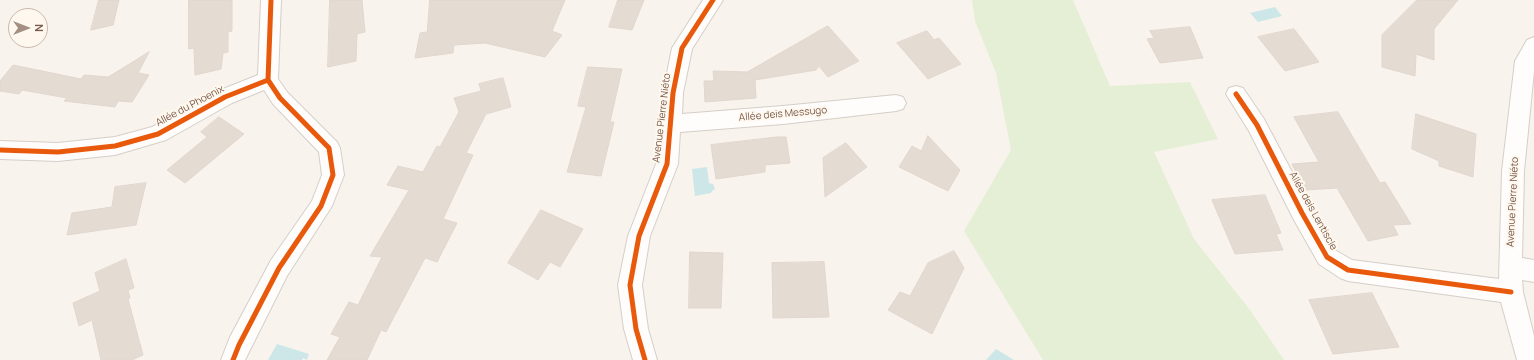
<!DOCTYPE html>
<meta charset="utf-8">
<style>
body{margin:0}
#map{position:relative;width:1534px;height:360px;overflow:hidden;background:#f8f3ec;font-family:Manrope,sans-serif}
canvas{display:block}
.north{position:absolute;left:8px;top:8px;width:40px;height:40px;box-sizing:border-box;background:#fff8ee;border:1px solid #c9b8ac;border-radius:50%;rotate:90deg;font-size:11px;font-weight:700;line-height:16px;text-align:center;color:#78594a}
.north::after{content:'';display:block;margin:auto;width:14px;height:18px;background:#a58f83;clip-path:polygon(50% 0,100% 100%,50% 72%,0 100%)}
</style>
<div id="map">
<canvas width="1534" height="360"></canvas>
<div class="north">N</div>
</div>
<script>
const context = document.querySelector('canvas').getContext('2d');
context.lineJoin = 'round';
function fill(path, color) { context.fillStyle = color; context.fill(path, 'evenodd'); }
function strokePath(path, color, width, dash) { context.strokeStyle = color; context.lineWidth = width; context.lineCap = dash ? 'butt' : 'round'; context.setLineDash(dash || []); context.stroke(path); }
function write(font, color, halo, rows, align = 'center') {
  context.font = font + ' Manrope,sans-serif'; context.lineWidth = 4; context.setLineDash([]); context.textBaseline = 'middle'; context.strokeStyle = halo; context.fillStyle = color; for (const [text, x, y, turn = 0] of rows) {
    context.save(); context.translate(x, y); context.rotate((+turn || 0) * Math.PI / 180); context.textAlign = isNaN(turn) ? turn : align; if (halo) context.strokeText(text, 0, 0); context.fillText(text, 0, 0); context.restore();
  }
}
const green = new Path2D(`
 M972 0H1073L1110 86 1190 82 1218 139 1154 152 1194 239 1250 310 1284 360H1043L964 231 1011 150 996 73 975 21Z`);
const water = new Path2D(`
 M1275 7 1282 16 1258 22 1250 13Z
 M707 167 709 183 713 184 715 189 712 191 711 193 695 196 692 169Z
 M277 344 309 354 307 360 303 358 302 360H268Z
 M996 349 1014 360H986Z`);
const building = new Path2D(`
 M99 0H119L113 25 91 30Z
 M189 0H232V31L228 32V52L223 53 221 69 195 75 194 48 189 49Z
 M330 0H362L365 32 357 34 356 61 328 67Z
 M430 0H565L552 31 562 35 545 57 485 43 454 45 453 53 415 58 420 33 427 32Z
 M618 0H644L632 30 609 27Z
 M1417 0H1458L1434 29V60L1416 54 1415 76 1382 67V35Z
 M828 26 859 61 828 77 819 66 816 70 755 80 756 98 705 102 704 81H714L713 71 747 72Z
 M1190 27 1203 58 1160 63 1147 39 1154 38 1150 31Z
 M1294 29 1319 62 1285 71 1258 37Z
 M927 31 934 40 939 38 961 64 928 79 897 43Z
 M149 52 138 73 149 75 132 102 118 101 115 107 64 101 67 98 22 90 19 94 0 91V81L13 65 81 79 84 75 108 77Z
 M588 67 622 69 610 122H614L601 176 567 172 586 107 578 106Z
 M503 78 511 107 486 114 466 153 473 155 443 219 457 223 437 262 425 258 386 332 381 330 367 360H327L340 337 331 334 349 302 358 305 382 257 370 256 409 190 387 185 398 166 423 172 437 146 440 147 459 112 454 98 481 91 479 84Z
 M1338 112 1380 183 1385 182 1411 224 1393 225 1398 235 1368 241 1337 188 1305 190 1292 164 1319 162 1294 117Z
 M1416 114 1476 134 1473 177 1439 166V161L1412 149Z
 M219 117 244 134 185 183 167 170 207 137 201 132Z
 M928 136 960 170 948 191 899 167 912 146 921 151Z
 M777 137H786L790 163 765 165V172L716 179 711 145Z
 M846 143 867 167 825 197 823 158Z
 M146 183 136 225 67 235 72 213 112 207 115 187Z
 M1265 195 1281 233 1276 234 1283 250 1235 254 1212 200Z
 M541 210 583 229 560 267 550 262 538 280 508 263Z
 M954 251 964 268 932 334 888 310 900 292 910 296 928 263Z
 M690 252 723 253 721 308H689Z
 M126 259 134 288 128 290 130 298 128 299 143 355 132 360H101L92 320 79 326 73 303 100 291 95 273Z
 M824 262 829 317 773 318 772 263Z
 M1372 293 1399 347 1333 354 1309 300Z`);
const street = new Path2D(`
 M261 0H281L278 79 287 92 337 142 340 148 344 175 332 206 287 276 245 360H221L230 337 271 260 312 201 322 175 319 152 273 104 264 90 232 103 166 140 115 155 58 161 0 159V141L58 143 115 137 152 127 218 91 258 75Z
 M703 0H723L692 49 683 93 682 114 783 106 896 95 903 97 906 103 903 109 896 111 783 124 680 132 678 164 650 236 642 285 648 329 657 360H633L624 329 618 285 628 236 656 164 663 93 672 48Z
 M1534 37V71L1524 171 1522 258 1534 260V282L1522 280 1523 292 1534 336V360H1517L1501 302 1348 281 1340 278 1319 264 1294 220 1249 131 1226 94 1229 88 1236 86 1243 88 1264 119 1310 206 1335 250 1352 260 1499 279 1502 171 1515 61 1527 40Z`);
const cycleway = new Path2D(`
 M1236 94 1257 125 1302 213 1327 257 1348 270 1511 292
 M0 150 58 152 115 146 158 134 225 97 268 80
 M233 360 239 345 279 268 321 206 333 175 329 148 280 98 268 80 271 0
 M645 360 636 329 630 285 639 236 667 164 673 93 682 48 713 0`);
const streetNames = [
 ["Allée du Phoenix",190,106,-28],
 ["Allée deis Messugo",783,114,-5],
 ["Avenue Pierre Niéto",662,118,-83],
 ["Avenue Pierre Niéto",1513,202,-87],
 ["Allée deis Lentiscle",1313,211,61]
];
fill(green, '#e5efd6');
fill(water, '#cde7e9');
fill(building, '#e4dbd3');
strokePath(building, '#e1d6ce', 1);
strokePath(street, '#d6cec8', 2);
fill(street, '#fefdfc');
strokePath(cycleway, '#e8590c', 5);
write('10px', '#78594a', '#fff8ee', streetNames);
</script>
